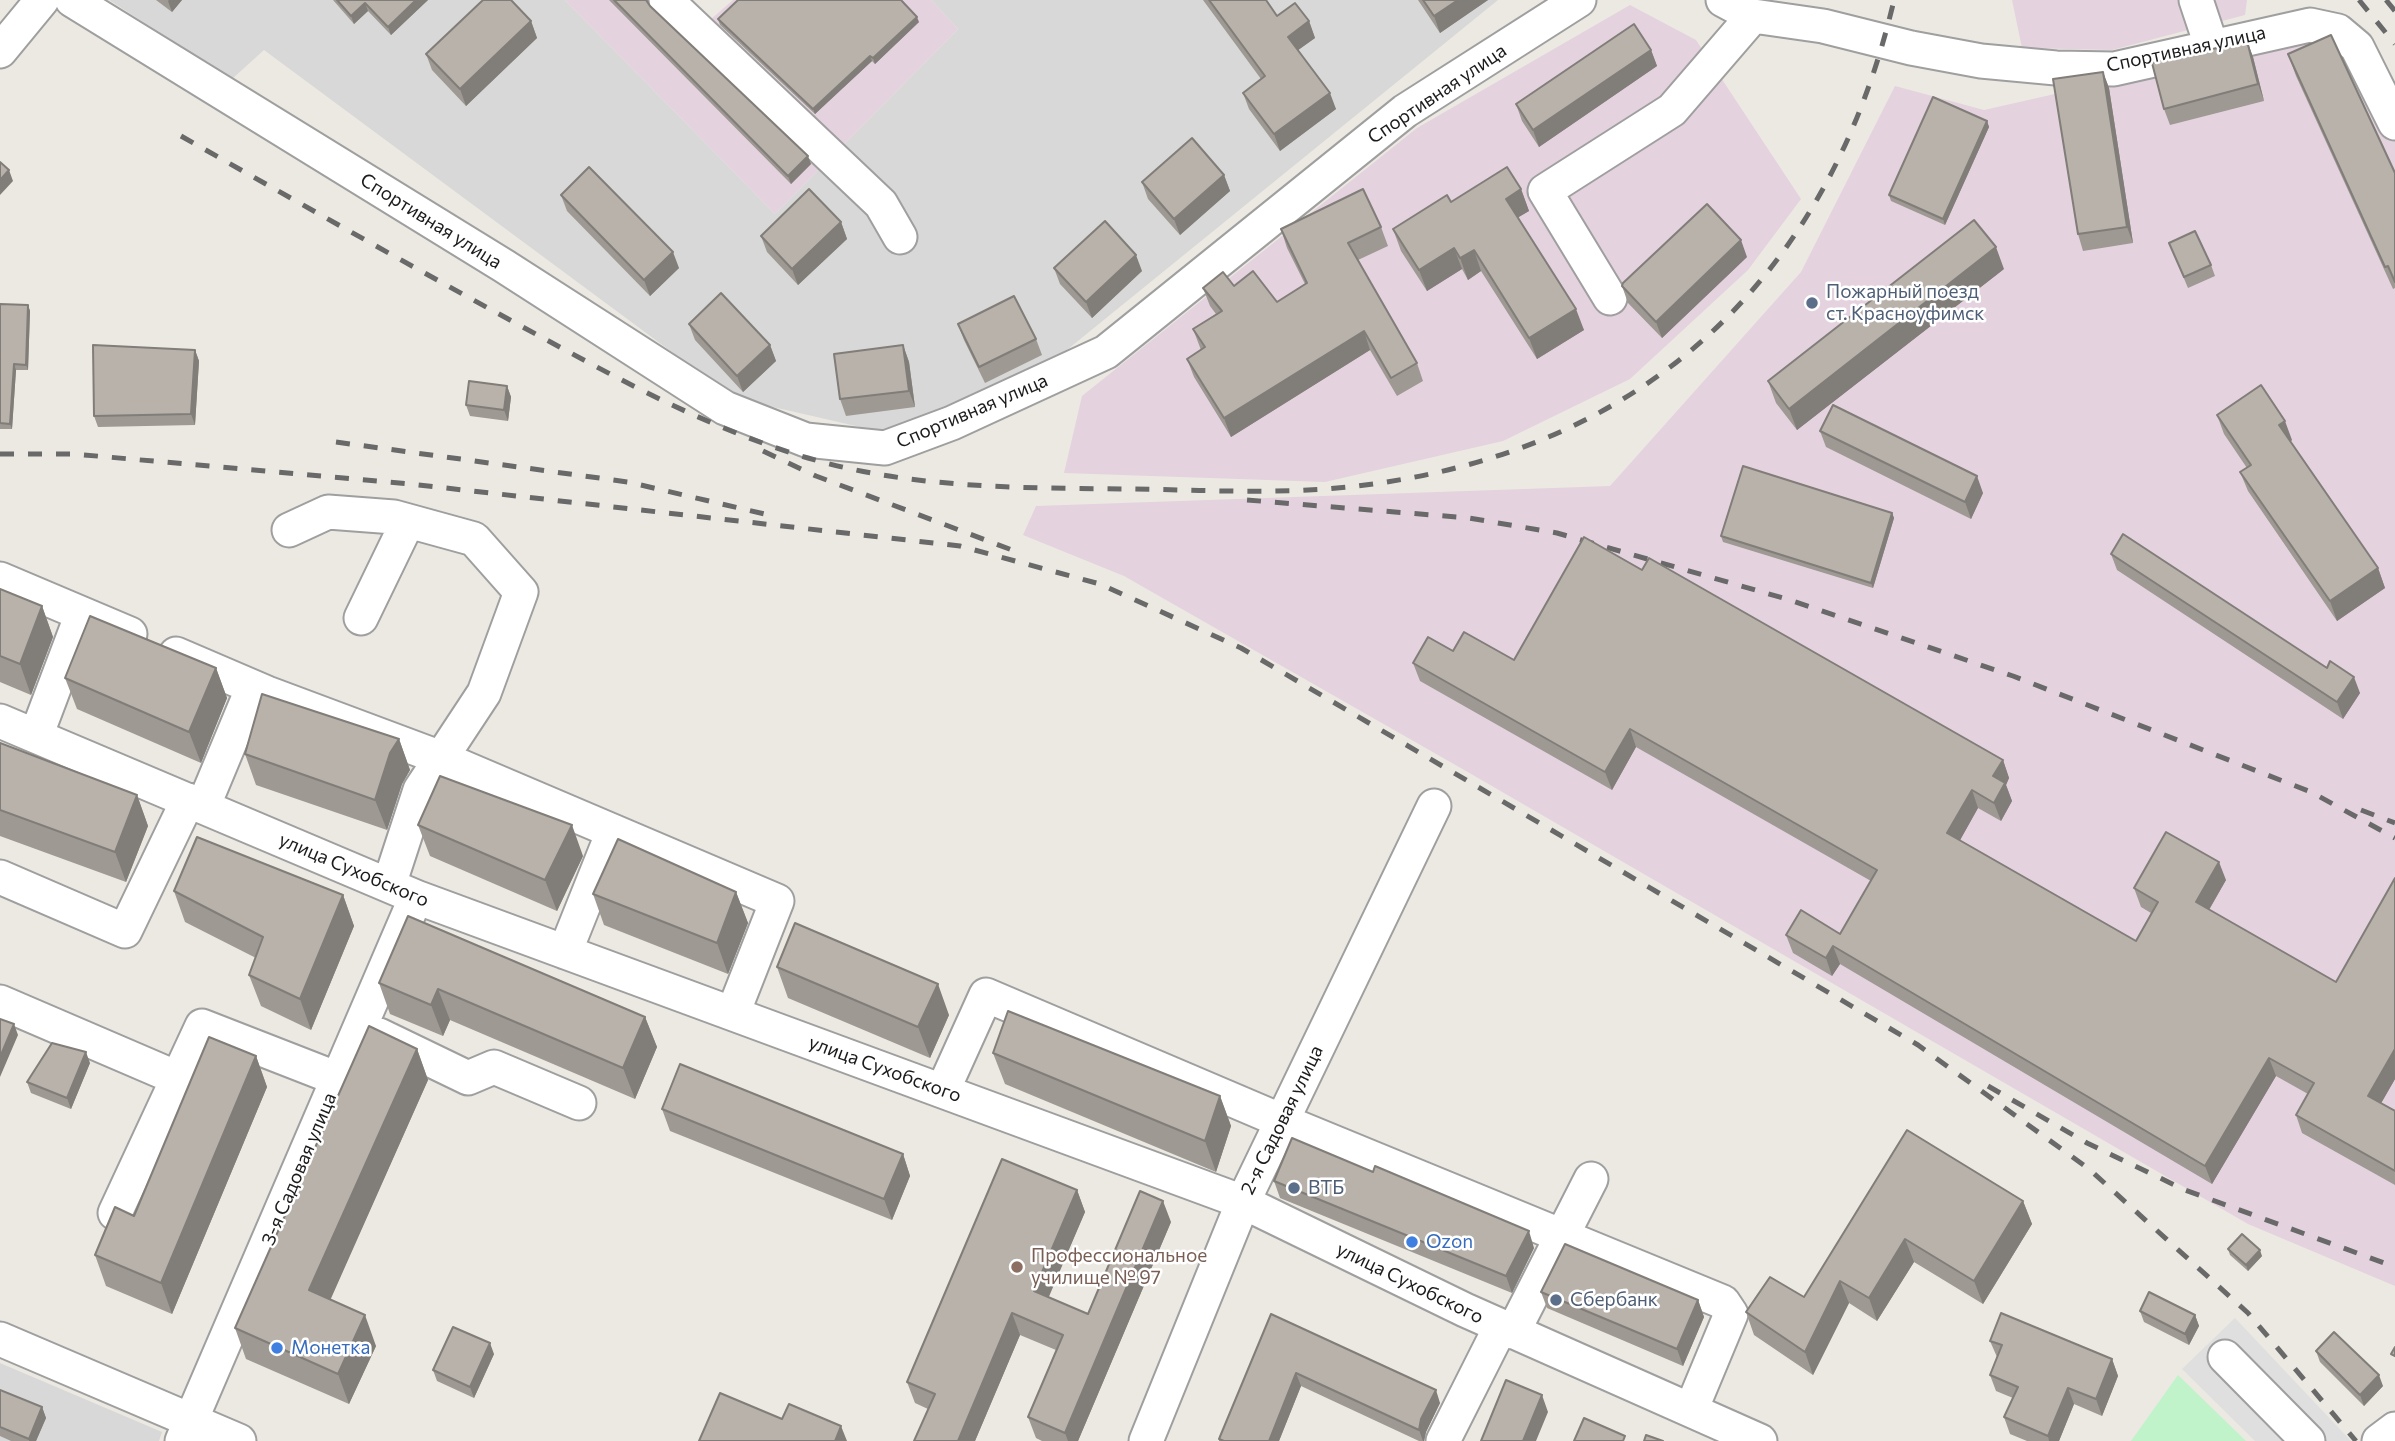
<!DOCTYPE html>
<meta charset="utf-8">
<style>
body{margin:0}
canvas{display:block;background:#ebe9e1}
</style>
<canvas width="2395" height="1441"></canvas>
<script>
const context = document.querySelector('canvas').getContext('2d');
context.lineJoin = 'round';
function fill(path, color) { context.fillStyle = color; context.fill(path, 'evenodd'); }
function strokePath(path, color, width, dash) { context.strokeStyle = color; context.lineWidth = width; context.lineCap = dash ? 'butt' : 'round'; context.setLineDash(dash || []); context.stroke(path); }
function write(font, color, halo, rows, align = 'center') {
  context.font = font + ' Commissioner,sans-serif'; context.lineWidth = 5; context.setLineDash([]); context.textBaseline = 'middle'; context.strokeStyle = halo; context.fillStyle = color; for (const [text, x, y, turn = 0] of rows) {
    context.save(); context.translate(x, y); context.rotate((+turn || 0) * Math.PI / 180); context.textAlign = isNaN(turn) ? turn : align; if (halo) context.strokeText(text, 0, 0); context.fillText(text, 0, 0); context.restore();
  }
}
const residential = new Path2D(`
 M109 0H565L775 214 958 29 931 0H1498L1052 362 882 432 734 398 264 50 232 79Z
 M0 1363 162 1432 159 1441H0Z`);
const industrial = new Path2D(`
 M565 0H689L710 20 733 0H931L958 29 775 214Z
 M2012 0H2247L2245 15 2112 50 2022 48Z
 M1630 5 1696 40 1801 199 1748 270 1630 379 1503 441 1325 482 1064 473 1082 396 1417 128Z
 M2360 25 2395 82V1286L2248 1224 1466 771 1124 576 1023 535 1036 506 1610 486 1801 272 1895 86 1984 110Z`);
const park = new Path2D(`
 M2178 1375 2246 1441H2131Z`);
const parking = new Path2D(`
 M2235 1318 2351 1441H2255L2182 1369Z`);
const minor = new Path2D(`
 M72 0 504 266 725 408 806 440 885 448 952 423 1106 352 1405 111 1579 0
 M666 0 881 204 900 237
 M1723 0 1753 16 1823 26 1911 48 1981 61 2056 68 2114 69 2310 25 2338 31 2357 47 2395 123
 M2196 0 2211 45
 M0 51 42 0
 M1610 298 1545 191 1672 110 1753 16
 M289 530 328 512 394 517 474 539 521 592 484 693 420 790 389 885
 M0 579 130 634
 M361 618 408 521
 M176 654 267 693 441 758 777 901 733 1013
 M0 721 416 897 1243 1202 1465 1310 1760 1441
 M36 736 82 614
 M203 807 253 687
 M0 877 125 931 188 800
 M565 952 613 832
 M0 1002 177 1078
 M379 1035 468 1078 494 1067 579 1103
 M943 1090 986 995 1282 1121 1723 1302 1731 1314 1691 1410
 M115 1213 202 1026 338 1079
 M1513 1332 1591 1179
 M0 1339 239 1441
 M2225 1357 2308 1441
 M182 1441 416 897
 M1146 1441 1243 1202 1434 806
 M1443 1441 1501 1326
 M2379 1441 2395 1429`);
const rail = new Path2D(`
 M2359 0 2395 44
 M2386 0 2395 11
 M181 136C294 200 407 264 521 326 613 376 706 428 808 458 912 489 1025 488 1133 489 1201 490 1270 494 1337 488 1633 461 1827 287 1894 0
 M336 442 628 482 773 516
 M763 451 816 476 1020 553
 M0 454H74L410 484 960 546 1100 584 1241 648 1918 1045 2089 1169 2248 1313 2356 1441
 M1247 500 1469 518 1557 533 1790 600 2013 676 2311 792 2395 838
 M2361 810 2395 823
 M1988 1086 2087 1143 2185 1190 2395 1267`);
const wall = new Path2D(`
 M156 0H182L172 12Z
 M333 0H428L391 35 368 11 354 24Z
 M609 0H648L650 6 811 164 791 184Z
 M1203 0H1266L1277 16 1309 21 1315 38 1298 50 1336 109 1280 151 1249 109 1243 93 1261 79Z
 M1418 0H1488L1440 33Z
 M718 19 919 22 875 64 872 61 815 114 720 25Z
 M531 21 537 38 466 106 432 70 426 54Z
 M2247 41 2253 57 2264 101 2170 125 2164 109Z
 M1651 50 1657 66 1539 147 1522 121 1516 104Z
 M2288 54 2395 173V288L2393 289 2296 76Z
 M2103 72 2109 88 2133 243 2083 251 2078 234Z
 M1987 121 1989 127 1945 225 1891 201 1889 195Z
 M1224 175 1230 191 1180 235 1148 199 1142 182Z
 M1521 189 1529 211 1518 217 1584 330 1537 359 1481 271 1468 280 1462 269 1427 291 1401 251 1393 229 1451 202Z
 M561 195 679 268 650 296 567 211Z
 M841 222 847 239 798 285 767 252 761 236Z
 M1381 227 1388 246 1358 260 1417 363 1423 381 1397 396 1370 350 1231 437 1194 377 1187 359 1201 350 1193 329 1216 314 1210 306 1203 288 1234 286 1277 302 1305 284 1287 248 1281 229Z
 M2169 243 2211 265 2215 276 2188 288Z
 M1747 257 1662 338 1628 303 1622 286Z
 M1054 268 1142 271 1092 318 1060 284Z
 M2004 269 1797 430 1776 403 1768 381Z
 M0 304 28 305 30 311 28 370H16L12 429H0Z
 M689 324 770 345 776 361 743 392 695 340Z
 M958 324 1036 339 1042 355 985 383 964 340Z
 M903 345 909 362 915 407 846 416 840 399Z
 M195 350 199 361 195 425 98 427 94 416Z
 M507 386 511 397 508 421 470 416 466 405Z
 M2217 415 2292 440 2290 442 2378 568 2385 588 2337 621 2248 491 2240 472 2247 468 2224 434Z
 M1820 431 1983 493 1971 519 1826 447Z
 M1892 513 1894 518 1873 588 1723 542 1721 536Z
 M2111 554 2360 693 2343 719 2117 570Z
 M1642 570 2003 760 2009 778 2006 785 2012 801 2001 821 1978 808 1960 840 2136 941 2151 913 2141 907 2134 888 2226 880 2209 910 2395 1079 2381 1103 2395 1111V1185L2302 1133 2296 1115 2308 1094 2276 1076 2212 1184 1840 964 1832 976 1793 953 1786 935 1840 934 1871 881 1636 747 1612 790 1420 681 1413 663 1453 651 1514 660Z
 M0 589 42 606 53 637 31 695 0 682Z
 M216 668 227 698 201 763 77 709 65 678Z
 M399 739 410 770 402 784 387 830 256 785 245 754Z
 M0 743 137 795 148 826 126 882 0 836Z
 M418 825 583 856 557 911 430 856Z
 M174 891 343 895 354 926 311 1030 261 1006 249 975 256 958 185 922Z
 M736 892 748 923 728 974 604 925 593 894Z
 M408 916 645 1017 657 1047 635 1099 450 1020 443 1036 390 1014 379 983Z
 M777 967 949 1015 930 1058 788 998Z
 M417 1049 428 1080 330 1299 376 1346 349 1404 246 1359 235 1328Z
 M993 1053 1220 1096 1231 1126 1216 1172 1005 1084Z
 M256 1056 267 1087 172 1314 106 1286 95 1255 134 1216Z
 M90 1063 71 1109 31 1093 27 1082Z
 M662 1109 903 1154 910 1176 892 1220 670 1131Z
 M1907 1130 2023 1201 2032 1224 1983 1304 1914 1262 1877 1321 1849 1303 1813 1375 1754 1335 1746 1312 1804 1297Z
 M1274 1181 1534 1248 1512 1293 1280 1198Z
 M1077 1190 1085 1212 1048 1297 1088 1314 1171 1222 1078 1441H1042L1036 1438 1028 1417 1056 1350 1020 1335 975 1441H914L928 1409 915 1403 907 1382Z
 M2228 1249 2262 1256 2248 1271 2230 1255Z
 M1541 1292 1698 1300 1704 1317 1683 1366 1547 1308Z
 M2140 1311 2195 1315 2199 1326 2189 1345 2144 1322Z
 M1271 1314 1440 1403 1426 1432 1424 1441H1419L1301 1386 1279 1441H1219V1439Z
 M1990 1341 2112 1359 2118 1376 2102 1416 2074 1404 2059 1441H2027L2010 1434 2004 1417 2013 1398 1996 1391 1990 1375 1997 1357Z
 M2316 1351 2383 1386 2364 1406 2320 1362Z
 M494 1354 474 1398 437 1381 433 1370Z
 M0 1390 42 1407 46 1418 36 1441H11L0 1436Z`);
const shadedWall = new Path2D(`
 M169 0H182L172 12 168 1Z
 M416 0H428L391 35 388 27Z
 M1458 0H1488L1440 33 1434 16Z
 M365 3 368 11 354 24 351 16Z
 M917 17 919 22 875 64 873 58Z
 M531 21 537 38 466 106 460 89Z
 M1309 21 1315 38 1294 53 1288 37Z
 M2247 41 2253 57 2264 101 2258 84Z
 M1651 50 1657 66 1539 147 1533 130Z
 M870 56 872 61 815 114 813 109Z
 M2103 72 2109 88 2133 243 2127 227Z
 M1330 93 1336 109 1280 151 1274 134Z
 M1987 121 1989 127 1945 225 1943 219Z
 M808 156 811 164 791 184 788 176Z
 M9 170 13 181 0 195V180Z
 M1224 175 1230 191 1180 235 1174 219Z
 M1521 189 1529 211 1514 220 1506 199Z
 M841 222 847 239 798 285 792 269Z
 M1741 240 1747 257 1662 338 1656 322Z
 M1996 247 2004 269 1797 430 1789 409Z
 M1454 248 1462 269 1427 291 1419 270Z
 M1474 250 1481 271 1468 280 1460 258Z
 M673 252 679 268 650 296 644 280Z
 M1136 255 1142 271 1092 318 1086 302Z
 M28 305 30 311 28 370 26 365Z
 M1576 309 1584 330 1537 359 1529 338Z
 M1364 331 1370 350 1231 437 1224 418Z
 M770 345 776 361 743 392 737 376Z
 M903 345 909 362 915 407 909 391Z
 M195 350 199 361 195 425 191 414Z
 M14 364 16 370 12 429 10 424Z
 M507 386 511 397 508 421 504 410Z
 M2285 421 2292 440 2286 445 2279 425Z
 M1977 476 1983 493 1971 519 1965 502Z
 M1892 513 1894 518 1873 588 1871 583Z
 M2378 568 2385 588 2337 621 2330 601Z
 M42 606 53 637 31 695 20 664Z
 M216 668 227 698 201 763 189 732Z
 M2354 677 2360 693 2343 719 2337 702Z
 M1630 729 1636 747 1612 790 1605 772Z
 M399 739 410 770 402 784 387 830 375 800 390 753Z
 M2003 760 2009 778 2006 785 2012 801 2001 821 1994 803 1993 776Z
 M1972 790 1978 808 1954 851 1947 833Z
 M137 795 148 826 126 882 115 852Z
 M572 825 583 856 557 911 545 880Z
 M2219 862 2226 880 2203 920 2196 902Z
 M736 892 748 923 728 974 717 943Z
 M343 895 354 926 311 1030 300 999Z
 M1833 946 1840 964 1832 976 1826 958Z
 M938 984 949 1015 930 1058 918 1027Z
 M438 989 450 1020 443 1036 431 1005Z
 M645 1017 657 1047 635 1099 623 1068Z
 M14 1024 18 1035 0 1077V1057Z
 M417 1049 428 1080 321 1321 309 1290Z
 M2395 1049V1079L2375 1114 2368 1096Z
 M86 1052 90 1063 71 1109 67 1098Z
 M256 1056 267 1087 172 1314 161 1283Z
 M2269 1058 2276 1076 2212 1184 2205 1166Z
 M1220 1096 1231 1126 1216 1172 1205 1141Z
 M903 1154 910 1176 892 1220 884 1199Z
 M1077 1190 1085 1212 1042 1313 1034 1291Z
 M1163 1201 1171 1222 1078 1441H1068L1065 1433Z
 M2023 1201 2032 1224 1983 1304 1974 1281Z
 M1529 1231 1534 1248 1512 1293 1506 1276Z
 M1905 1239 1914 1262 1877 1321 1869 1298Z
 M2260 1250 2262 1256 2248 1271 2246 1265Z
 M1840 1281 1849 1303 1813 1375 1805 1352Z
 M1698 1300 1704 1317 1683 1366 1677 1349Z
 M1012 1313 1020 1335 975 1441H958Z
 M365 1315 376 1346 349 1404 338 1374Z
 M2195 1315 2199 1326 2189 1345 2185 1334Z
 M490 1343 494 1354 474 1398 470 1387Z
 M2112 1359 2118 1376 2102 1416 2096 1399Z
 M1296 1373 1301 1386 1279 1441H1269Z
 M2379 1375 2383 1386 2364 1406 2360 1395Z
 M2068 1388 2074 1404 2059 1441H2049L2048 1436Z
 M1436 1390 1440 1403 1426 1432 1424 1441H1423L1419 1430 1421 1419Z
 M1542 1395 1548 1412 1536 1441H1523Z
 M42 1407 46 1418 36 1441H29V1439Z
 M841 1426 847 1441H835Z`);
const building = new Path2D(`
 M337 0H416L388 27 365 3 351 16Z
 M483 0H511L531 21 460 89 426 54Z
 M614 0H646L650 6 808 156 788 176Z
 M738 0H901L917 17 873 58 870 56 813 109 718 19Z
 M1209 0H1266L1277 16 1295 3 1309 21 1288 37 1330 93 1274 134 1243 93 1265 76Z
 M1423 0H1458L1434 16Z
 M1634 24 1651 50 1533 130 1516 104Z
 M2331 35 2395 173V282L2388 266 2385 267 2288 54Z
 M2247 41 2258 84 2164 109 2152 63Z
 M2103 72 2127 227 2078 234 2053 79Z
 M1933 97 1987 121 1943 219 1889 195Z
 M1192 138 1224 175 1174 219 1142 182Z
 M0 162 9 170 0 180Z
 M589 167 673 252 644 280 561 195Z
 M1507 167 1521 189 1506 199 1576 309 1529 338 1474 250 1460 258 1454 248 1419 270 1393 229 1447 195 1451 202Z
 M809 189 841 222 792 269 761 236Z
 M1363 189 1381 227 1348 243 1417 363 1391 378 1364 331 1224 418 1187 359 1205 347 1193 329 1222 311 1203 288 1223 272 1234 286 1253 271 1277 302 1307 283 1281 229Z
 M1707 204 1741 240 1656 322 1622 286 1623 283Z
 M1974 220 1996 247 1789 409 1768 381Z
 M1105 221 1136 255 1086 302 1054 268Z
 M2195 231 2211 265 2184 277 2169 243Z
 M721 293 770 345 737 376 689 324Z
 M1014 296 1036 339 979 367 958 324Z
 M0 304 28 305 26 365 14 364 10 424 0 423Z
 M93 345 195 350 191 414 94 416Z
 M903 345 909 391 840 399 834 354Z
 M469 381 507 386 504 410 466 405Z
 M2261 385 2285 421 2279 425 2378 568 2330 601 2240 472 2251 465 2217 415Z
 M1833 405 1977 476 1965 502 1820 431Z
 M1743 466 1892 513 1871 583 1721 536Z
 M2123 534 2327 668 2330 661 2354 677 2337 702 2111 554Z
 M1584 537 1642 570 1649 558 2003 760 1993 776 2005 783 1994 803 1972 790 1947 833 2136 941 2158 902 2134 888 2166 832 2219 862 2196 902 2336 982 2395 878V1049L2368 1096 2395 1111V1171L2296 1115 2314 1083 2269 1058 2205 1166 1833 946 1826 958 1786 935 1801 910 1840 934 1877 870 1630 729 1605 772 1413 663 1428 637 1453 651 1464 632 1514 660Z
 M0 589 42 606 20 664 0 656Z
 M90 616 216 668 189 732 65 678Z
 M262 694 399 739 390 753 375 800 245 754Z
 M0 743 137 795 115 852 0 810Z
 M440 776 572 825 545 880 418 825Z
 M197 837 343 895 300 999 249 975 263 937 174 891Z
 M618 839 736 892 717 943 593 894Z
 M408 916 645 1017 623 1068 438 989 431 1005 379 983Z
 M795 923 938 984 918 1027 777 967Z
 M1008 1011 1220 1096 1205 1141 993 1053Z
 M0 1019 14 1024 0 1057Z
 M369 1026 417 1049 309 1290 365 1315 338 1374 235 1328Z
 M209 1037 256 1056 161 1283 95 1255 115 1207 134 1216Z
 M52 1043 86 1052 67 1098 27 1082Z
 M680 1064 903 1154 884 1199 662 1109Z
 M1907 1130 2023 1201 1974 1281 1905 1239 1869 1298 1840 1281 1805 1352 1746 1312 1770 1277 1804 1297Z
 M1292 1138 1373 1172 1375 1166 1529 1231 1506 1276 1274 1181Z
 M1002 1159 1077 1190 1034 1291 1088 1314 1140 1191 1163 1201 1065 1433 1028 1417 1063 1335 1012 1313 958 1441H914L935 1394 907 1382Z
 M2242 1234 2260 1250 2246 1265 2228 1249Z
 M1565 1244 1698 1300 1677 1349 1541 1292Z
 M2149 1292 2195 1315 2185 1334 2140 1311Z
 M2001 1313 2112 1359 2096 1399 2068 1388 2048 1436 2004 1417 2018 1387 1990 1375 2002 1345 1990 1341Z
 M1271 1314 1436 1390 1421 1419 1419 1430 1296 1373 1269 1441H1224L1219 1439Z
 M453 1327 490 1343 470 1387 433 1370Z
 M2334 1332 2379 1375 2360 1395 2316 1351Z
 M2395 1347V1356L2391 1354Z
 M1506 1380 1542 1395 1523 1441H1481Z
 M0 1390 42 1407 29 1439 0 1427Z
 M720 1393 782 1419 789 1404 841 1426 835 1441H699Z
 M1584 1418 1625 1436 1623 1441H1574Z
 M1646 1435 1663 1441H1644Z`);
const markers = [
 [1812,303,7,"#5c6f8a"],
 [1294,1188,7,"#5c6f8a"],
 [1412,1242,7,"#3f7fe0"],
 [1017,1267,7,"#8d6e63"],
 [1556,1300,7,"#5c6f8a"],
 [277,1348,7,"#3f7fe0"]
];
const streetNames = [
 ["Спортивная улица",2186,49,-12],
 ["Спортивная улица",1437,94,-34],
 ["Спортивная улица",431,221,32],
 ["Спортивная улица",972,411,-23],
 ["улица Сухобского",354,870,23],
 ["улица Сухобского",885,1069,20],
 ["2-я Садовая улица",1282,1120,-64],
 ["3-я Садовая улица",299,1169,-67],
 ["улица Сухобского",1410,1283,26]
];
const serviceNames = [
 ["Пожарный поезд",1826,292],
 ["ст. Красноуфимск",1826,314],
 ["ВТБ",1308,1188],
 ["Сбербанк",1570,1300]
];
const shopNames = [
 ["Ozon",1426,1242],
 ["Монетка",291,1348]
];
const educationNames = [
 ["Профессиональное",1031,1256],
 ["училище № 97",1031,1278]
];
fill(residential, '#d9d8d8');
fill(industrial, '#e4d3df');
fill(park, '#c0f3c9');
fill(parking, '#dfdfdf');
strokePath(minor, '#9f9f9f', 37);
strokePath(minor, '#fff', 33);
strokePath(rail, '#696969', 5, [14, 14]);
fill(wall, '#9e9993');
fill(shadedWall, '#817d78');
fill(building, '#b8b2ab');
strokePath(building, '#817d78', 2);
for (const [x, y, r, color] of markers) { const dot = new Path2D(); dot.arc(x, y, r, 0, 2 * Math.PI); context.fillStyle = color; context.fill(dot); strokePath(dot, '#fff', 2.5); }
write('19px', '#1b1b1b', '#fff', streetNames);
write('19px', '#4e5e75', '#fff', serviceNames, 'left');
write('19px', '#366cbe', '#fff', shopNames, 'left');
write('19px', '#785e54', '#fff', educationNames, 'left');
</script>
